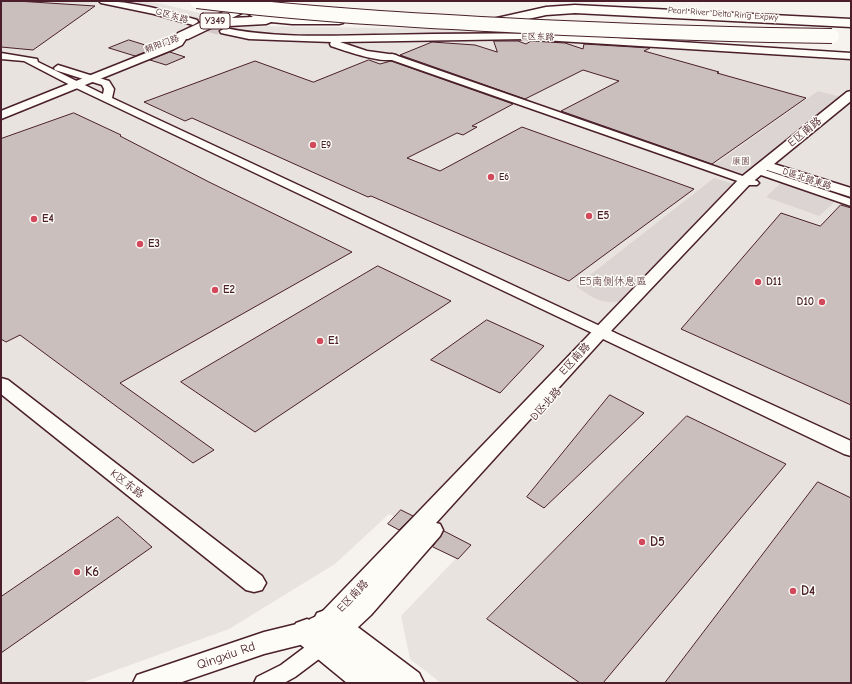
<!DOCTYPE html>
<meta charset="utf-8">
<style>
body{margin:0}
#map{position:relative;width:852px;height:684px;overflow:hidden;background:#f6f3ef;font-family:"Comic Neue",sans-serif}
canvas{display:block}
.frame{position:absolute;inset:0;border:2px solid #4a1f2b;pointer-events:none}
</style>
<div id="map">
<canvas width="852" height="684"></canvas>
<div class="frame"></div>
</div>
<script>
const context = document.querySelector('canvas').getContext('2d');
context.lineJoin = 'round';
function fill(path, color) { context.fillStyle = color; context.fill(path, 'evenodd'); }
function strokePath(path, color, width, dash) { context.strokeStyle = color; context.lineWidth = width; context.lineCap = dash ? 'butt' : 'round'; context.setLineDash(dash || []); context.stroke(path); }
function write(font, color, halo, rows, align = 'center') {
  context.font = font + ' "Comic Neue","LXGW WenKai TC",sans-serif'; context.lineWidth = 3; context.setLineDash([]); context.textBaseline = 'middle'; context.strokeStyle = halo; context.fillStyle = color; for (const [text, x, y, turn = 0] of rows) {
    context.save(); context.translate(x, y); context.rotate((+turn || 0) * Math.PI / 180); context.textAlign = isNaN(turn) ? turn : align; if (halo) context.strokeText(text, 0, 0); context.fillText(text, 0, 0); context.restore();
  }
}
const built = new Path2D(`
 M1 1H135L158 3 254 26 516 30 851 53V683H441L410 659 401 616 463 551 389 514 335 564 229 629 81 683H1Z`);
const green = new Path2D(`
 M818 91 845 98 743 174 714 165Z
 M714 178 737 185 622 301C602 305 592 298 576 286Z
 M782 182 837 200 819 216 766 197Z`);
const building = new Path2D(`
 M1 1H17L95 6 33 50 1 47Z
 M129 40 155 48 135 56 109 48Z
 M494 41H518L526 44 531 41 565 43 583 49 584 44 650 48 644 51 719 72 717 73 806 98 712 164 561 111 619 81 583 70 525 99 400 55 432 42 475 45 497 52Z
 M170 52 185 57 166 65 150 60Z
 M369 60 380 64 391 61 513 104 472 126 477 127 463 135 457 133 407 158 440 171 522 127 694 189 569 281 371 196 368 197 192 118 185 121 144 102 255 61 313 82Z
 M74 113 121 135 120 136 209 182 352 252 120 383 214 450 193 463 20 335 6 342 1 339V139Z
 M841 205 851 208V405L681 329 781 213 820 226Z
 M378 266 451 301 255 432 181 382Z
 M487 320 544 346 500 393 431 360Z
 M610 395 644 413 544 508 527 497Z
 M687 416 786 464 603 683H580L487 619Z
 M818 482 851 498V683H665Z
 M401 510 413 516 399 530 388 524Z
 M118 517 152 547 1 653V597Z
 M444 531 471 545 458 559 433 547Z`);
const tertiaryTunnel = new Path2D(`
 M193 22 225 31`);
const minor = new Path2D(`
 M1 53 37 59 38 62 103 94 104 89 102 85 55 70 54 68 58 65 109 81 114 89 112 98 615 333 617 336 615 339 610 340 605 339 74 87 24 61 1 59Z
 M392 54 757 181 759 183 757 185H749L389 59 388 57 389 55Z
 M765 170 851 199V206L761 175 760 173Z
 M324 636 331 638 334 644 331 650 295 677 284 683H254L257 677 281 665 317 638Z`);
const tertiary = new Path2D(`
 M99 1C133 1 164 10 197 20L198 22 193 25 154 14 101 3Z
 M225 28C273 38 325 36 374 35 440 34 506 32 572 35L851 53V59L526 39 340 42 367 51 396 55 398 57C389 67 343 50 331 46L330 44 331 42 249 39 221 33 220 31Z
 M183 33 188 36 182 45 174 49 1 119V111L166 45 174 41 179 34Z
 M851 91V101L774 164 851 188V197L767 170 750 184 611 331 851 441V456L844 454 603 339 436 523 440 524 443 530 440 536 371 615 340 644 331 648 322 644 320 640 264 654 179 683H133L137 675 264 632 309 621 310 619 319 615 740 178 847 92Z
 M1 378 8 380 262 576 266 583 262 590 254 592 246 590 1 394Z`);
const primary = new Path2D(`
 M247 1H263L261 4 188 39H178L176 36 178 33Z
 M328 609 339 613 419 673 424 683H347L296 641 292 632 296 623 307 619 313 621 317 613Z`);
const motorway = new Path2D(`
 M248 1 252 2 255 8C279 21 312 16 339 16L343 17 345 20 343 23 339 24H292L271 22 266 24 210 27 206 26 204 23 206 20 210 19 253 17 243 10 242 5 244 2Z
 M575 5 851 19V27L575 13 546 15 483 29 479 28 477 25 479 22 546 7Z`);
const motorwayBridge = new Path2D(`
 M197 1C319 16 441 22 564 28 653 32 742 35 832 36`);
const markers = [
 [313,145,4,"#d1495b"],
 [491,177,4,"#d1495b"],
 [589,216,4,"#d1495b"],
 [34,219,4,"#d1495b"],
 [140,244,4,"#d1495b"],
 [758,282,4,"#d1495b"],
 [215,290,4,"#d1495b"],
 [822,302,4,"#d1495b"],
 [320,341,4,"#d1495b"],
 [642,542,4,"#d1495b"],
 [77,572,4,"#d1495b"],
 [793,591,4,"#d1495b"]
];
const farStreetnames = [
 ["Pearl River Delta Ring Expwy",723,14,4],
 ["G区东路",172,16,16],
 ["E区东路",538,37,1],
 ["朝阳门路",162,44,-21],
 ["D區北路東路",807,179,18]
];
const farPoinames = [
 ["E9",321,145],
 ["E6",499,177]
];
const farParknames = [
 ["康園",741,161]
];
const shields = [
 [215,21,30]
];
const shieldNames = [
 ["Y349",215,21]
];
const streetNames = [
 ["E区南路",805,132,-39],
 ["E区南路",575,359,-47],
 ["D区北路",546,404,-48],
 ["K区东路",127,484,38],
 ["E区南路",353,596,-46]
];
const poiNames = [
 ["E5",597,216],
 ["E4",42,219],
 ["E3",148,244],
 ["D11",766,282],
 ["E2",223,290],
 ["D10",814,302,"right"],
 ["E1",328,341]
];
const parkNames = [
 ["E5南側休息區",613,282]
];
const nearPoinames = [
 ["D5",650,542],
 ["K6",85,572],
 ["D4",801,591]
];
const nearStreetnames = [
 ["Qingxiu Rd",226,656,-19]
];
fill(built, '#e9e3e0');
fill(green, '#dcd4d2');
fill(building, '#cbbfbe');
strokePath(building, '#4a1f2b', 1);
strokePath(tertiaryTunnel, '#d4c9c8', 11, [11, 5.5]);
strokePath(minor, '#4a1f2b', 3);
strokePath(tertiary, '#4a1f2b', 3);
strokePath(primary, '#4a1f2b', 3);
strokePath(motorway, '#4a1f2b', 3);
fill(minor, '#fdfcf7');
fill(tertiary, '#fdfcf7');
fill(primary, '#fdfcf7');
fill(motorway, '#fdfcf7');
strokePath(motorwayBridge, '#4a1f2b', 16, []);
strokePath(motorwayBridge, '#fdfcf7', 14);
for (const [x, y, r, color] of markers) { const dot = new Path2D(); dot.arc(x, y, r, 0, 2 * Math.PI); context.fillStyle = color; context.fill(dot); strokePath(dot, '#fdfcf7', 1.5); }
write('9px', '#4a1f2b', '#fdfcf7', farStreetnames);
write('bold 9px', '#4a1f2b', '#fdfcf7', farPoinames, 'left');
write('9px', '#6e4c55', '#fdfcf7', farParknames);
for (const [x, y, w] of shields) { const box = new Path2D(); box.roundRect(x - w / 2, y - 8, w, 16, 3); context.fillStyle = '#fdfcf7'; context.fill(box); strokePath(box, '#4a1f2b', 1); }
write('bold 10px', '#4a1f2b', null, shieldNames);
write('11px', '#4a1f2b', '#fdfcf7', streetNames);
write('bold 11px', '#4a1f2b', '#fdfcf7', poiNames, 'left');
write('11px', '#6e4c55', '#fdfcf7', parkNames);
write('bold 13px', '#4a1f2b', '#fdfcf7', nearPoinames, 'left');
write('13px', '#4a1f2b', '#fdfcf7', nearStreetnames);
</script>
